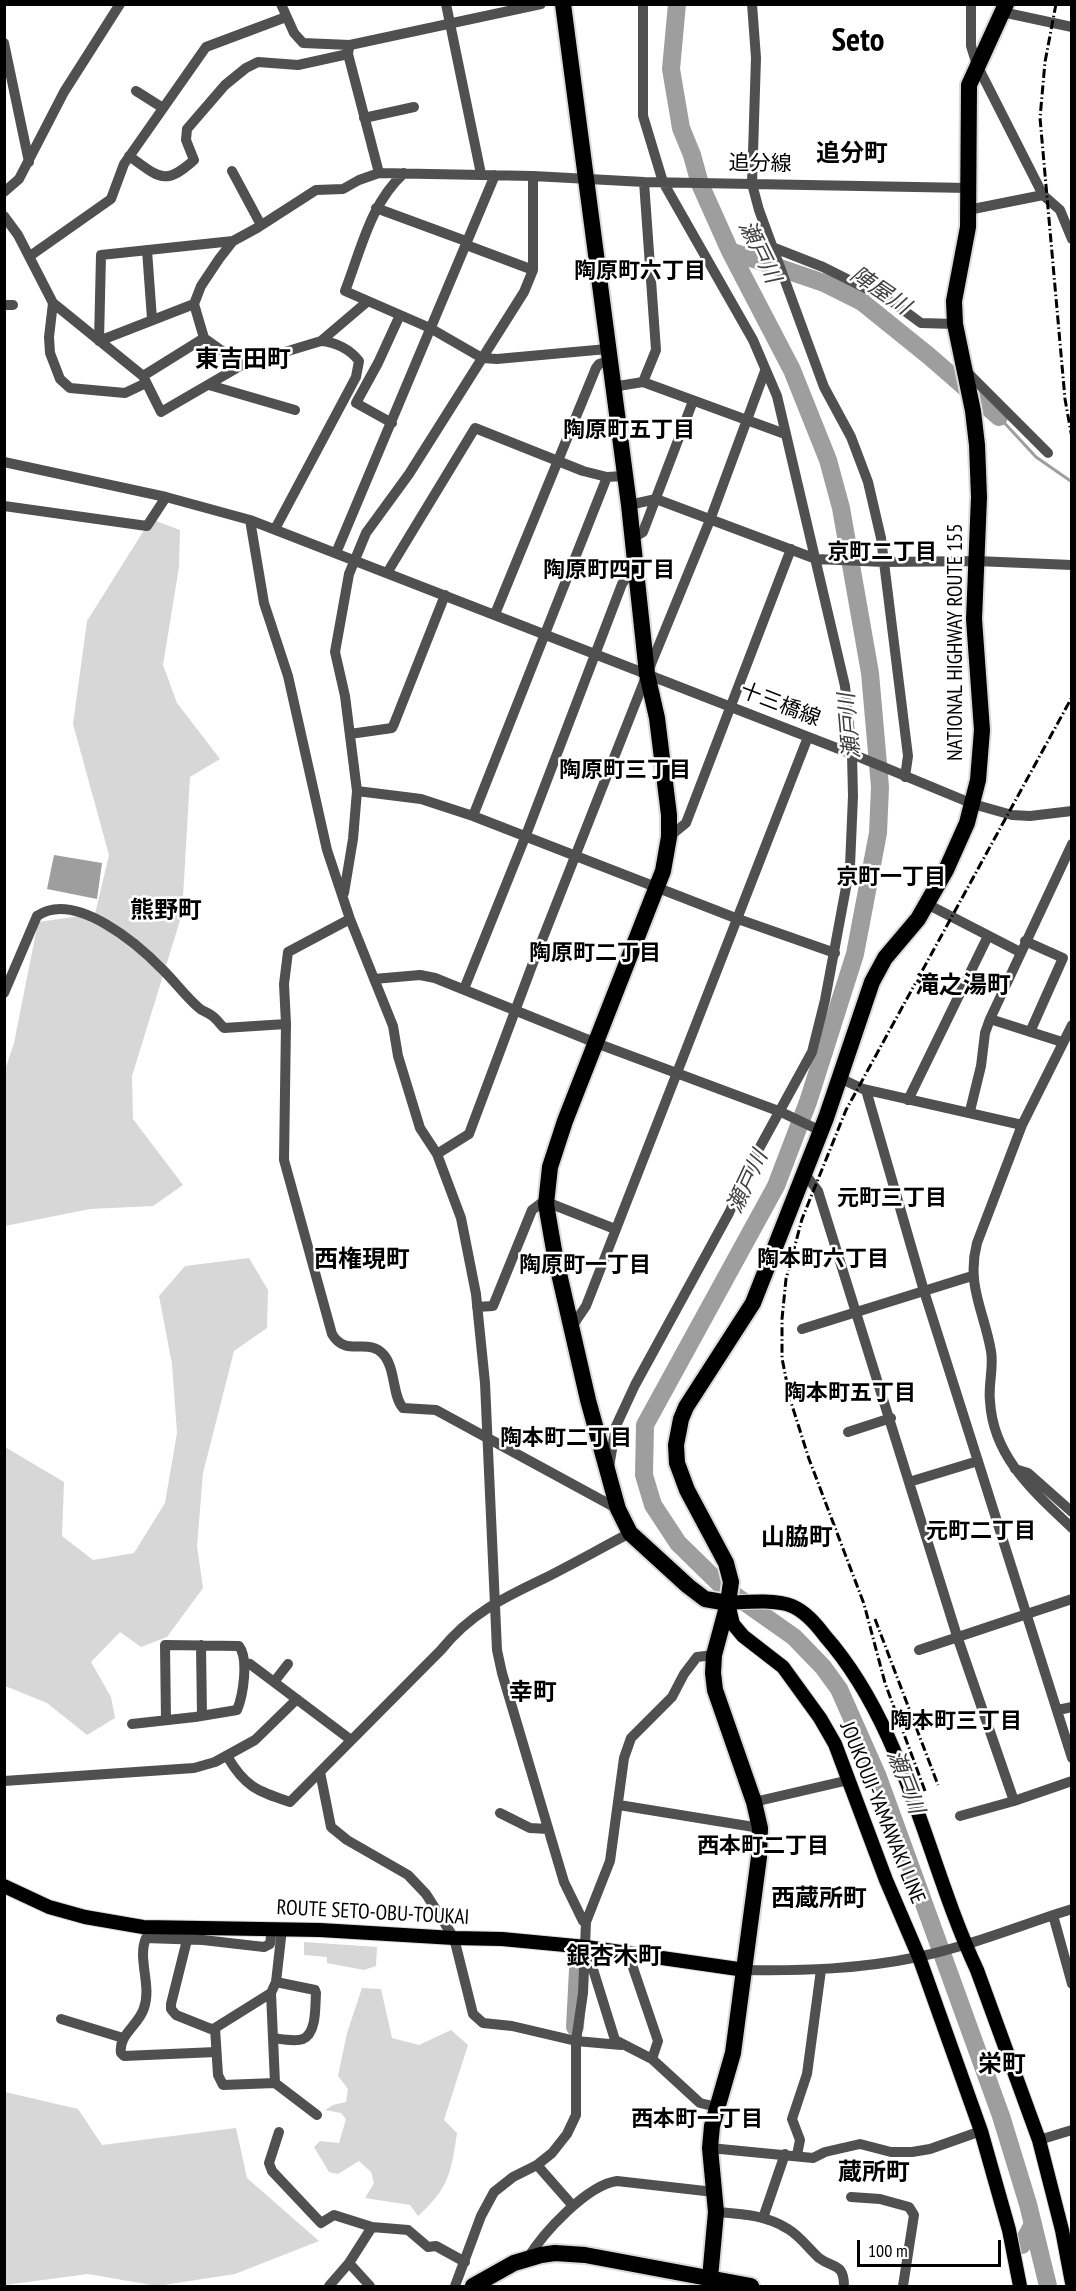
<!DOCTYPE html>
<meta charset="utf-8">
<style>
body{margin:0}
#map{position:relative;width:1076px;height:2291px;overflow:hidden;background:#fff;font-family:"PT Sans Narrow",sans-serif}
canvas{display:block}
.frame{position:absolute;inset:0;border:6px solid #000;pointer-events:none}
.scale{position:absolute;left:857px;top:2240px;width:144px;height:27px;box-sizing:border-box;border:3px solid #000;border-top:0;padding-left:8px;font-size:18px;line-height:21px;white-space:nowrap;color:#000;-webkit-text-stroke:4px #fff;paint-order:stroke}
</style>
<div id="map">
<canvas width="1076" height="2291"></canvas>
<div class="frame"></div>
<div class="scale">100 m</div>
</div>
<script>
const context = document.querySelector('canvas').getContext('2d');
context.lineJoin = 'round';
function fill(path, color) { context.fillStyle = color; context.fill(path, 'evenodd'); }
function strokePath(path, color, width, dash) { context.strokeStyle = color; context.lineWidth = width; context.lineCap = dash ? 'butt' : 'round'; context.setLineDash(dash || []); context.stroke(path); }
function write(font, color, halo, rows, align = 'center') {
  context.font = font + ' "PT Sans Narrow","Noto Sans JP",sans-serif'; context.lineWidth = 5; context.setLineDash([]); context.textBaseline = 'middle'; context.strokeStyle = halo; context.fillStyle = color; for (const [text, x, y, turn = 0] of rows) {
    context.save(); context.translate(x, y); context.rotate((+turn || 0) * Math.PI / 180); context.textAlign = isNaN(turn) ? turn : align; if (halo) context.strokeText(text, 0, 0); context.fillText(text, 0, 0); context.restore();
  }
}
const green = new Path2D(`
 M151 519 180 530 179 567 163 665 177 703 220 759 190 777 182 914 132 1076 133 1119 183 1185 153 1206 90 1209 5 1226V1070L14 1043 38 922 95 914 109 855 73 724 87 621Z
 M249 1258 268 1290 267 1328 234 1351 203 1473 197 1546 203 1588 167 1637 141 1647 120 1632 91 1662 111 1697 115 1718 87 1735 47 1703 5 1686V1447L64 1482 62 1536 93 1560 134 1553 165 1503 177 1433 172 1364 159 1296 185 1266Z
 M304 1942 377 1947 376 1966 364 1970 327 1963V1957L304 1955Z
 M362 1988 381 1989 392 2038 419 2045 451 2030 468 2045 444 2120 457 2133C451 2173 449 2188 418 2216L410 2205 365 2198 374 2183 371 2172 359 2161 338 2174 329 2172 314 2147 320 2141 339 2143 346 2119 341 2113 325 2110 333 2105 346 2102 348 2089 338 2076 347 2033Z
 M5 2092 78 2109 102 2145 236 2128 247 2178 319 2241 235 2274 157 2286 88 2274 5 2285Z`);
const water = new Path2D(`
 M54 855 102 863 97 899 47 889Z`);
const stream = new Path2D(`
 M999 417 1036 457 1072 482`);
const river = new Path2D(`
 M677 4 671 69 681 128 692 155 700 184 730 251 792 370 828 460 841 508 870 673 880 787 878 833 855 954 808 1102 776 1186 645 1425 644 1475 653 1505 678 1543 723 1587 794 1637 823 1667 839 1689 878 1777 1001 2116 1028 2204 1048 2286
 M730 251 824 283 862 302 929 356 999 417
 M575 2027 579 1951
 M1022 2245 1033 2224`);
const minor = new Path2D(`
 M281 4 294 33 303 43 350 45 541 4
 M446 4 481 174
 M752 4 756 58 752 184 759 210 824 387 851 437 868 482 881 538 908 756 905 777
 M971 4V46L977 65 1043 195 1060 210 1072 239
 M1002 12 1072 27
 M4 43 29 162
 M349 48 348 54 379 173
 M136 91 163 108
 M364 118 414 107
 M129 156C159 177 164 187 194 160L186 140 187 129 225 85 246 68 258 62 298 65 348 54
 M232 171 261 225
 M404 173C370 204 361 250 345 291L430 328 482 358 497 359 607 349
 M4 192 19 179 64 92 120 4
 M968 210 1043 195
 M4 216 18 235 53 303 143 376 161 412 242 365 321 341 368 301
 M772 247 823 267 891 301 921 323 955 324
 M147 250 152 319
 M30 256 111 199 124 164 206 47 286 17
 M533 270V176
 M53 303 49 337 50 353 60 379 70 388 125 393 146 383
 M4 305H13
 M99 341 101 255 233 241
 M99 341 194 304
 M242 365 204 338 194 304 201 286 219 259 233 241 257 228 316 190 343 189 359 180 379 173 533 176 644 182 969 188
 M966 371 1048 453
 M143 376 204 338
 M643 382 656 350 644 182
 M209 385 295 410
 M612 387 643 382 785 434
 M392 423 356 403 378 363 400 315
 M4 462 166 497 250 520 852 754 973 804 1012 815 1030 816 1072 811
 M629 505 656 499 816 559 884 562 976 561 1072 565
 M4 506 147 526 166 497
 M250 520 264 603 288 676 327 850 350 919 393 1026 398 1056 420 1128 437 1154 461 1218 476 1294 485 1383 497 1650 502 1673 564 1882 583 1921 586 1922
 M275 529 356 377 359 361C350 349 335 342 321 341
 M632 538 643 532 693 401
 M336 553 495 175
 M387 573 475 428 583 471 607 477 624 476
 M495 614 596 368 599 364 609 361
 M350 734 392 728 394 724 445 595
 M357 791 421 799 473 816 738 919 835 953
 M473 816 607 477
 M669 837 686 823 791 549
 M344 893 353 839 357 791 345 696 335 652 349 574 366 533 409 474 524 292 533 270 469 246 463 240 376 208
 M927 904 1020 952
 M350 919 288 952 284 984 286 1024 284 1160 332 1334C346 1358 368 1337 383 1354 396 1368 392 1396 403 1408L436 1410 618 1509
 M1025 941 1063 958 1030 1032
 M374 979 420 975 435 978 596 1043 781 1112 821 1131
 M464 989 526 835 622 584 635 565
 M4 993 37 916C75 890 138 944 164 971 176 983 186 997 199 1008 202 1011 207 1012 211 1015 216 1018 220 1024 224 1028L286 1024
 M990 1019 1062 1042
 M1072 1025 1022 1125 977 1243C966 1285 984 1311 991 1351 994 1368 988 1384 990 1401 993 1457 1034 1492 1072 1528
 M842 1076 846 1081 863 1089 1022 1125
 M866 1090 924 1291 1072 1758
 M908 1100 988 936
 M970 1111 981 1066 985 1033 990 1019 1072 844
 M437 1154 469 1134 533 963 647 674 710 520 765 371
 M805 1174 818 1191 957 1636 1014 1801
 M477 1307 493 1306 532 1210 540 1204 554 1205 615 1229
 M571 1328 586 1306 808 737
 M802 1329 972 1276
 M848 1432 891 1418
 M609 1467 616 1426 635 1385 729 1213 755 1156 812 1052 825 1000 850 866 853 796 852 754 845 686 777 396 753 340 663 182 643 116V4
 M1015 1469 1028 1473 1072 1512
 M909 1482 978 1461
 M201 1645 202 1716
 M919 1650 1072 1599
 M245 1663 250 1664 351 1740
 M274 1682 288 1664
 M1058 1710 1072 1707
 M132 1724 195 1717 237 1710C243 1696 249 1659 239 1646L165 1645 166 1720
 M227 1756C245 1787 257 1791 290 1802L441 1650C470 1614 503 1598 543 1579 573 1564 601 1548 630 1533
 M320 1772 331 1827 347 1840 408 1875 426 1894 454 1938 473 2014 483 2023 512 2026 576 2041 621 2045
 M4 1781 194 1768 215 1762 255 1740 297 1699
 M754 1802 849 1780
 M619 1805 760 1828
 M500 1813 530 1828 548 1829
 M960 1816 1014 1801 1072 1781
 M1053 1915 1072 1984
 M187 1940 171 2004V2009L176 2015 211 2029 215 2028 271 1993
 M587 1950 615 2040 652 2059 700 2103 717 2107
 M628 1953 658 2041 652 2059
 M745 1970C804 1971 860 1969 918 1957 970 1946 1021 1925 1072 1909
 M61 2019 123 2038
 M215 2028 218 2075 223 2085 275 2083 317 2115
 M273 2038C281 2039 295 2042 303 2039 317 2033 315 2006 316 1993L315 1990 276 1982
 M216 2052 124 2056 121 2053C118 2035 139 2025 144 2008 152 1985 137 1959 146 1938L203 1940 264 1947 270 1944 272 1928
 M275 2083 271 1993 276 1982 282 1929
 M279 2132 269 2163 272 2171 321 2223 334 2215 372 2227 349 2263
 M1039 2140 1072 2130
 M710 2148 813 2158 825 2152 860 2144 891 2152H912L930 2149 981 2131
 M797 2155 800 2140 792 2119 807 2074 821 1970
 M537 2165 573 2206
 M851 2197 880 2199 909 2207 914 2215 903 2286
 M716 2212C742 2214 766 2215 788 2229 800 2236 809 2249 819 2258 834 2269 844 2263 844 2286
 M763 2218 785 2154
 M372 2227 408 2230 428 2247 436 2246 465 2262
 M528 2258C543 2233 587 2185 617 2181L714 2192
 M329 2286 349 2263 370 2286
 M455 2286 481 2216 494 2192 513 2177 537 2165 552 2153 567 2134 576 2115V2041L583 1993 586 1922 610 1861 624 1758 631 1738 672 1697 684 1674 697 1657 714 1655`);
const major = new Path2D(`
 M4 1886 49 1907 85 1917 143 1927 320 1930 454 1938 502 1939 586 1947 745 1970
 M1020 2286 1009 2230 981 2131 919 1957 886 1880 835 1744 820 1718 783 1667 743 1636 733 1624 728 1603C746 1602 775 1599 792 1606 806 1612 816 1624 825 1636 906 1728 926 1861 977 1970L1039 2140 1062 2230 1072 2283`);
const highway = new Path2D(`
 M563 4 629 505 647 674 657 718 669 815V837L663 871 565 1121 550 1167 546 1204 555 1256 588 1400 618 1509 630 1533 688 1586 705 1599 728 1603
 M710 2278 716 2212 710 2148 712 2126 733 2053 759 1857 760 1828 754 1802 715 1690 713 1673 714 1655 728 1603 731 1582 726 1563 687 1490 677 1463 676 1445 681 1419 686 1407 753 1303 826 1118 872 982 885 958 918 919 946 870 967 823 978 780 982 730 974 619 979 497 977 445 973 411 955 324 954 301 968 227 969 85 1006 4
 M473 2286 514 2263 541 2255 555 2253 585 2255 751 2286`);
const rail = new Path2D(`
 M1056 4 1045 62 1040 118 1065 399 1072 438
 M875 1619 938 1785
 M925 1791 885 1683 864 1604 809 1459 790 1399 782 1358V1319L786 1279 802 1219 846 1110 1072 697`);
const streetNames = [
 ["追分線",760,164,1],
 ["NATIONAL HIGHWAY ROUTE 155",956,642,-90],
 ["十三橋線",780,705,21],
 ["JOUKOUJI-YAMAWAKI LINE",882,1813,68],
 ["ROUTE SETO-OBU-TOUKAI",373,1913,3]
];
const waterNames = [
 ["瀬戸川",759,252,64],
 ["陣屋川",880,291,34],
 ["瀬戸川",850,726,-95],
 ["瀬戸川",748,1182,-65],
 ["瀬戸川",905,1782,69]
];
const neighbourhoodNames = [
 ["陶原町六丁目",640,272],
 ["陶原町五丁目",629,431],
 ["京町二丁目",882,553],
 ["陶原町四丁目",609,571],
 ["陶原町三丁目",625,771],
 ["京町一丁目",891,878],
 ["陶原町二丁目",595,954],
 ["元町三丁目",892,1199],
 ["陶本町六丁目",823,1260],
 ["陶原町一丁目",585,1266],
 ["陶本町五丁目",850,1394],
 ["陶本町二丁目",566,1439],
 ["元町二丁目",981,1532],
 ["陶本町三丁目",956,1722],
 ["西本町二丁目",763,1847],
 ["西本町一丁目",697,2120]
];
const quarterNames = [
 ["追分町",852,154],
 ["東吉田町",243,360],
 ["熊野町",166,911],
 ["滝之湯町",963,986],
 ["西権現町",362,1260],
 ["山脇町",797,1538],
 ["幸町",533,1693],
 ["西蔵所町",819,1899],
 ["銀杏木町",614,1957],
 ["栄町",1002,2065],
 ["蔵所町",874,2173]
];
const townNames = [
 ["Seto",858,42]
];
fill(green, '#d7d7d7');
fill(water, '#9e9e9e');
strokePath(stream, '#9e9e9e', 3);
strokePath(river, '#9e9e9e', 18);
strokePath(major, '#dbdbdb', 16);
strokePath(highway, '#dbdbdb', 20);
strokePath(minor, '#505050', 10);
strokePath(major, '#000', 14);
strokePath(highway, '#000', 16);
strokePath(rail, '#000', 3, [9, 3, 1.5, 3]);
write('21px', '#000', '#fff', streetNames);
write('italic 22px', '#3f3f3f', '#fff', waterNames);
write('bold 22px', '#000', '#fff', neighbourhoodNames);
write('bold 24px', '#000', '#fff', quarterNames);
write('bold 33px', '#000', '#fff', townNames);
</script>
